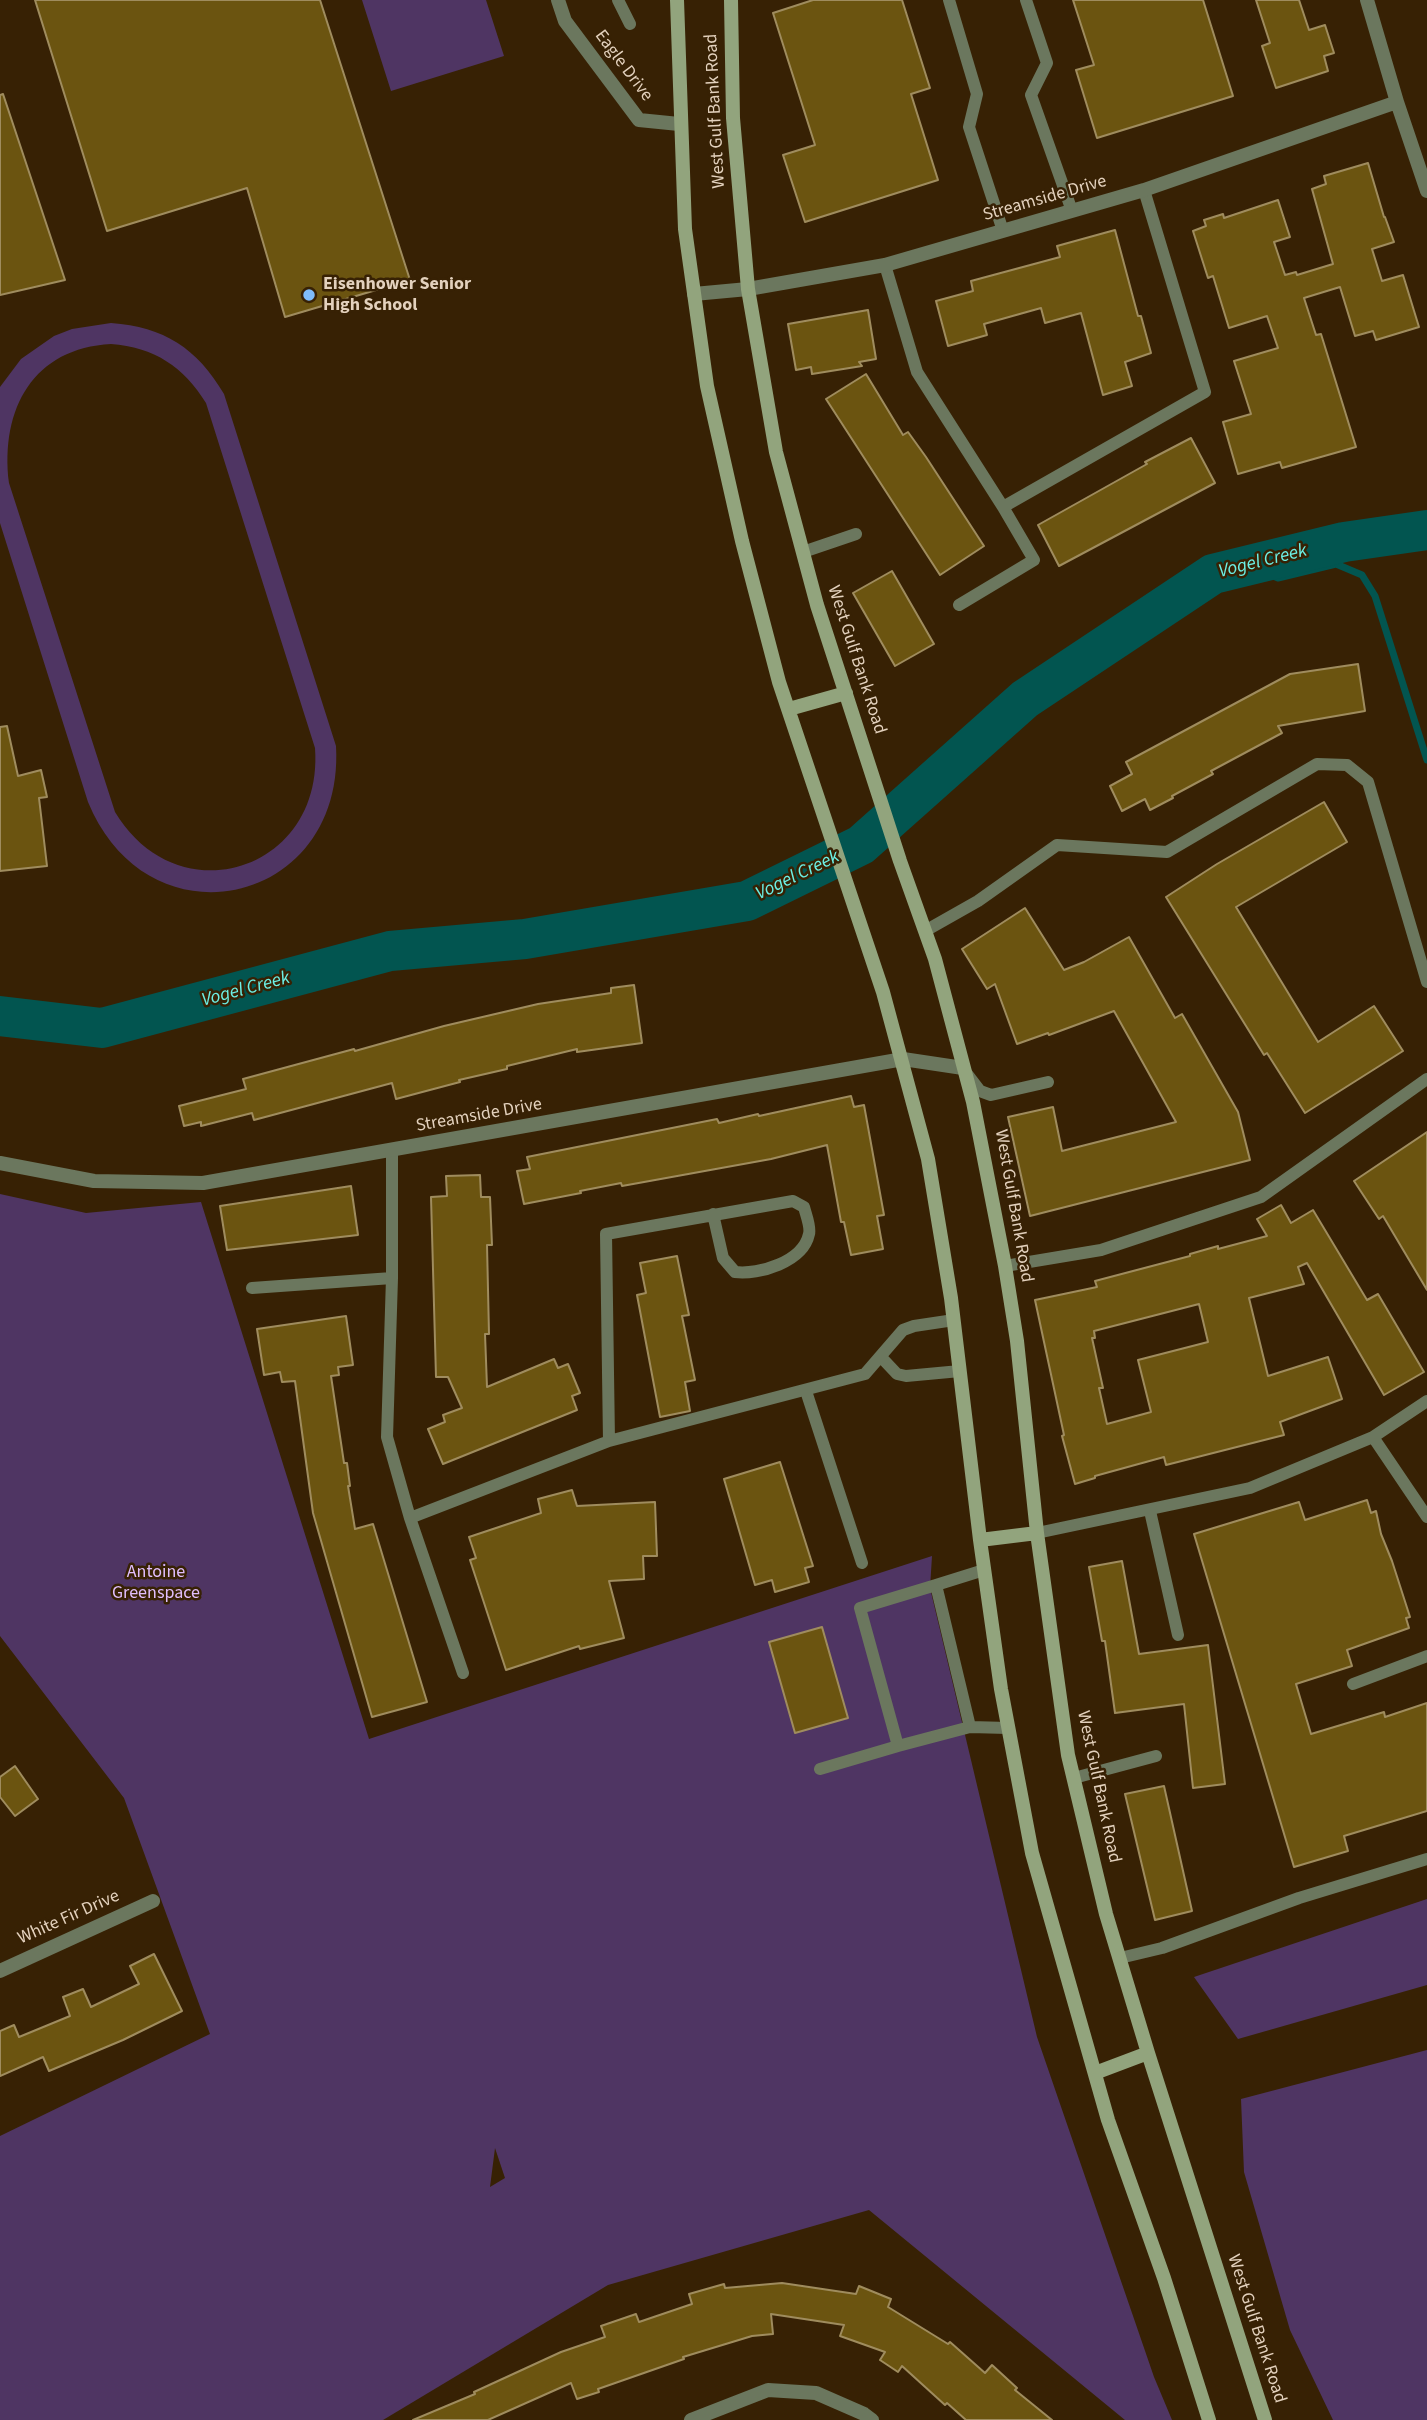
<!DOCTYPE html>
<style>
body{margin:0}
canvas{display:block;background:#372104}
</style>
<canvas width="1427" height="2420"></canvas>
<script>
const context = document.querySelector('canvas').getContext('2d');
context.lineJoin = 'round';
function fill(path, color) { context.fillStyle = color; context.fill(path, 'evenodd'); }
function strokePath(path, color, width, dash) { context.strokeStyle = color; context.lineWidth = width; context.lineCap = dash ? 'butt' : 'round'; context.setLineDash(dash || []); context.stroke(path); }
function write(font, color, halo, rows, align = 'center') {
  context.font = font + ' "Source Sans 3",sans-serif'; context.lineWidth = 5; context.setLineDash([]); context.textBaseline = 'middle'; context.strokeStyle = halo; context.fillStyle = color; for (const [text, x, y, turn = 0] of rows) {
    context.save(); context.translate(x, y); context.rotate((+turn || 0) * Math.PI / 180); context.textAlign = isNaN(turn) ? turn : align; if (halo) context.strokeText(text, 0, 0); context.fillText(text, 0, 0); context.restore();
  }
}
const green = new Path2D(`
 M362 0H486L504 56 391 91Z
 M111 323C164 327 197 348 224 394L336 746C345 905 149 950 88 802L0 523V387L21 359 54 336 72 329ZM111 344C154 347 184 367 206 403L315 748C324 871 178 917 115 812L9 483C0 408 34 348 111 344Z
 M0 1194 86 1213 201 1202 369 1739 932 1556 930 1588 1037 2037 1154 2377 1172 2420H1125L869 2210 608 2285 383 2420H0V2136L210 2034 124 1798 0 1636ZM495 2148 505 2178 490 2187Z
 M1427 1899V1985L1238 2039 1194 1977Z
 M1427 2050V2420H1333L1290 2330 1244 2172 1241 2099Z`);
const stream = new Path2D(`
 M1248 565 1278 578 1336 564 1362 575 1375 596 1427 760`);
const river = new Path2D(`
 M0 1016 102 1028 390 951 525 939 747 901 861 845 1025 699 1213 574 1344 542 1427 530`);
const building = new Path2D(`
 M35 0H320L410 280 285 317 247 188 107 231Z
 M813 0H902L930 88 911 94 938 180 805 222 783 155 815 145 773 13Z
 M1073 0H1203L1233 96 1097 138 1076 70 1094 65Z
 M1256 0H1299L1309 30 1325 25 1334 53 1324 56 1328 71 1276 88 1262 46 1270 43Z
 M3 94 65 280 0 295V95Z
 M1368 163 1384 217H1385L1394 242 1372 249 1382 281 1403 275 1419 327 1376 340 1373 331 1355 336 1340 287 1304 298 1316 335 1321 334 1356 447 1282 468 1280 462 1238 474 1223 422 1251 414 1234 361 1278 348 1267 316 1229 328 1213 276 1208 278 1193 231 1206 226 1204 220 1223 214 1224 218 1278 200 1290 237 1274 242 1285 275 1296 272 1297 275 1333 264 1312 189 1326 184 1324 176Z
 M1115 230 1138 316H1141L1151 353 1125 362 1132 386 1103 395 1081 313 1045 323 1041 308 984 324 987 335 948 346 936 301 973 291 971 281 1060 257 1057 246Z
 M868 310 876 359 859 362 862 366 812 374 811 367 796 370 788 324Z
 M866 374 903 435 908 432 926 457 984 546 940 575 826 399Z
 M1191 438 1215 483 1059 566 1038 525 1147 464 1145 462Z
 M892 571 934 644 895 666 853 593Z
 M1358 664 1365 711 1278 726 1282 733 1211 771 1213 774 1172 796 1173 798 1150 810 1145 799 1122 811 1110 786 1132 774 1126 762 1290 674Z
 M7 726 18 776 41 770 47 797 39 798 47 866 0 871V727Z
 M1324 802 1347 842 1236 907 1318 1042 1374 1006 1403 1051 1305 1113 1267 1053 1264 1055 1166 897 1217 864Z
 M1025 908 1064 970 1084 962 1129 937 1175 1018 1182 1014 1238 1112 1250 1160 1030 1216 1008 1117 1053 1107 1062 1151 1176 1122 1114 1011 1049 1035 1048 1033 1017 1044 995 984 987 989 962 949Z
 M634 985 642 1043 577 1052V1049L507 1066V1069L459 1080 460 1082 396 1099 392 1083 254 1120 252 1113 201 1126V1122L184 1126 179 1106 246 1089 243 1079 354 1049 355 1051 444 1026 538 1004 611 993V988Z
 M851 1096 854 1107 864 1105 884 1215 877 1216 883 1249 851 1255 844 1222H841L827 1145 771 1159 622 1186 621 1183 580 1191 581 1193 524 1204 517 1171 530 1169 527 1157 717 1119 719 1123 758 1114 759 1116Z
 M1427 1132V1290L1383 1216 1379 1219 1354 1181Z
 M480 1175 481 1197H490L492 1245H487L489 1334H485L487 1387 554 1359 558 1368 568 1364 580 1393 572 1396 577 1410 443 1464 428 1429 445 1422 443 1415 462 1408 448 1377H436L431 1197 447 1196 446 1176Z
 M351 1186 358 1235 227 1250 220 1206Z
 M1281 1205 1291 1223 1313 1210 1367 1300 1378 1294 1424 1372 1384 1395 1307 1263 1298 1267 1304 1284 1249 1298 1268 1376 1328 1357 1342 1399 1280 1422 1284 1435 1166 1465 1164 1457 1095 1476V1478L1075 1484 1062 1436 1064 1435 1035 1300 1097 1287 1095 1281 1190 1256V1254L1218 1246V1249L1267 1236 1257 1219ZM1199 1304 1208 1342 1138 1360 1151 1412 1107 1424 1099 1388H1103L1092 1338H1095L1094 1331Z
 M677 1256 689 1315 682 1316 695 1380 685 1382 690 1411 660 1417 637 1295 646 1293 640 1263Z
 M346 1316 353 1365 338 1367 339 1375 331 1376 344 1463H347L350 1486H348L355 1529 373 1524 427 1702 372 1717 313 1513 295 1381 282 1382 280 1372 264 1375 257 1329Z
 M780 1462 813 1566 805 1568 809 1582 775 1592 772 1580 755 1585 724 1479Z
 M572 1490 577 1506 655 1502 657 1556H643L644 1579 609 1581 624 1638 580 1649 579 1646 506 1670 470 1560 476 1558 469 1537 541 1513 538 1499Z
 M1367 1500 1371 1513 1376 1511 1381 1534 1392 1561 1410 1617 1406 1618 1409 1628 1347 1650 1352 1666 1296 1684 1311 1734 1384 1712 1385 1717 1427 1703V1811L1344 1836 1348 1851 1294 1867 1194 1534 1299 1502 1305 1520Z
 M1122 1561 1139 1654 1208 1645 1225 1784 1193 1788 1184 1704 1115 1713 1105 1641H1102L1089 1567Z
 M822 1627 848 1718 795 1733 769 1642Z
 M15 1766 38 1799 15 1816 0 1797V1777Z
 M1164 1786 1192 1911 1155 1920 1125 1794Z
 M154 1954 182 2011 123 2040 49 2071 43 2057 0 2076V2031L14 2025 19 2037 70 2016 63 1997 83 1989 91 2007 139 1984 130 1966Z
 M782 2283 856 2294 859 2286 891 2299 888 2307 948 2344 950 2342 985 2373 992 2365 1017 2388 1015 2390 1052 2420H966L947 2403 945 2405 902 2366 898 2372 880 2360 885 2352 840 2336 844 2325 771 2314 773 2334 752 2336 683 2357 684 2359 598 2389 599 2392 577 2399 571 2383 488 2420H413L475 2394 474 2392 561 2352 605 2337 601 2326 636 2314 639 2322 692 2304 689 2294 724 2284 725 2288Z`);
const service = new Path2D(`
 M618 0 630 24
 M949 0 977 94 969 127 1003 231
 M1026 0 1047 63 1031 95 1072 211
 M885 265 917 372 1003 507 1034 560 959 605
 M1003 507 1205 392 1144 190
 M803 552 856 534
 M925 931 978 901 1057 845 1167 852 1317 764 1347 765 1368 782 1427 982
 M967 1074 980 1091 991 1095 1048 1082
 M392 1151V1278L387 1437 410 1518 463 1673
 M1005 1266 1101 1250 1261 1197 1427 1079
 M252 1288 392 1278
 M881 1357 897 1374 906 1376 960 1371
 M806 1391 862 1563
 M1373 1437 1427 1517
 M609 1441 606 1234 793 1201 804 1207C806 1215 811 1227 809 1234 803 1262 759 1275 735 1272L723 1258 713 1214
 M1150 1511 1178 1635
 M410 1518 609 1441 865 1374 903 1330 914 1326 954 1320
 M1037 1533 1250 1488 1373 1437 1427 1401
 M984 1570 936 1585 970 1727 1008 1728
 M936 1585 860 1608 898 1746 970 1727
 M1353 1684 1427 1656
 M820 1769 898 1746
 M1074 1778 1156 1756
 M1120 1958 1162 1948 1299 1898 1427 1859`);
const minor = new Path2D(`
 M558 0 565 21 639 120 679 124
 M1367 0 1397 102 1427 191
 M694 294 748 289 885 265 1144 190 1397 102
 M0 1163 94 1181 203 1183 903 1059 963 1068
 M0 1971 153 1901
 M691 2420 768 2390 816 2393 864 2414 872 2420`);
const secondary = new Path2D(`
 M677 0 685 229 707 386 742 541 779 682 883 992 928 1159 951 1298 980 1540 1001 1689 1032 1853 1108 2120 1164 2278 1209 2420
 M731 0 733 118 748 289 776 452 817 605 900 861 935 959 973 1102 1005 1266 1017 1341 1037 1533 1068 1755 1106 1914 1148 2053 1265 2420
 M789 709 846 693
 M980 1540 1037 1533
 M1095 2073 1148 2053`);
const markers = [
 [309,295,7,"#7fbdfa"]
];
const streetNames = [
 ["Eagle Drive",623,66,53],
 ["West Gulf Bank Road",716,111,-93],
 ["Streamside Drive",1045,199,-16],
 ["West Gulf Bank Road",856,660,72],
 ["Streamside Drive",479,1116,-10],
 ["West Gulf Bank Road",1013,1206,80],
 ["West Gulf Bank Road",1098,1787,78],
 ["White Fir Drive",69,1918,-24],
 ["West Gulf Bank Road",1256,2329,72]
];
const poiNames = [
 ["Eisenhower Senior",323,285],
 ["High School",323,306]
];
const parkNames = [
 ["Antoine",156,1573],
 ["Greenspace",156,1594]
];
const waterNames = [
 ["Vogel Creek",1263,562,-14],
 ["Vogel Creek",798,876,-26],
 ["Vogel Creek",246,990,-15]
];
fill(green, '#4f3563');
strokePath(stream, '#025550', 7);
strokePath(river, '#025550', 40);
fill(building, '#6b5410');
strokePath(building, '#9f8c5e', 2);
strokePath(service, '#6b775e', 12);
strokePath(minor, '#6b775e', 14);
strokePath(secondary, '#92a47d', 14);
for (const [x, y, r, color] of markers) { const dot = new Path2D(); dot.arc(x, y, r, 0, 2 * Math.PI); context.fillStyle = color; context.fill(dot); strokePath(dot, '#372104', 2.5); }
write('18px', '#e3d1bd', '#372104', streetNames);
write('bold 18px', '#e3d1bd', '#372104', poiNames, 'left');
write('18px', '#e0befd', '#372104', parkNames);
write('italic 19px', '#6cf0e6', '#372104', waterNames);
</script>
